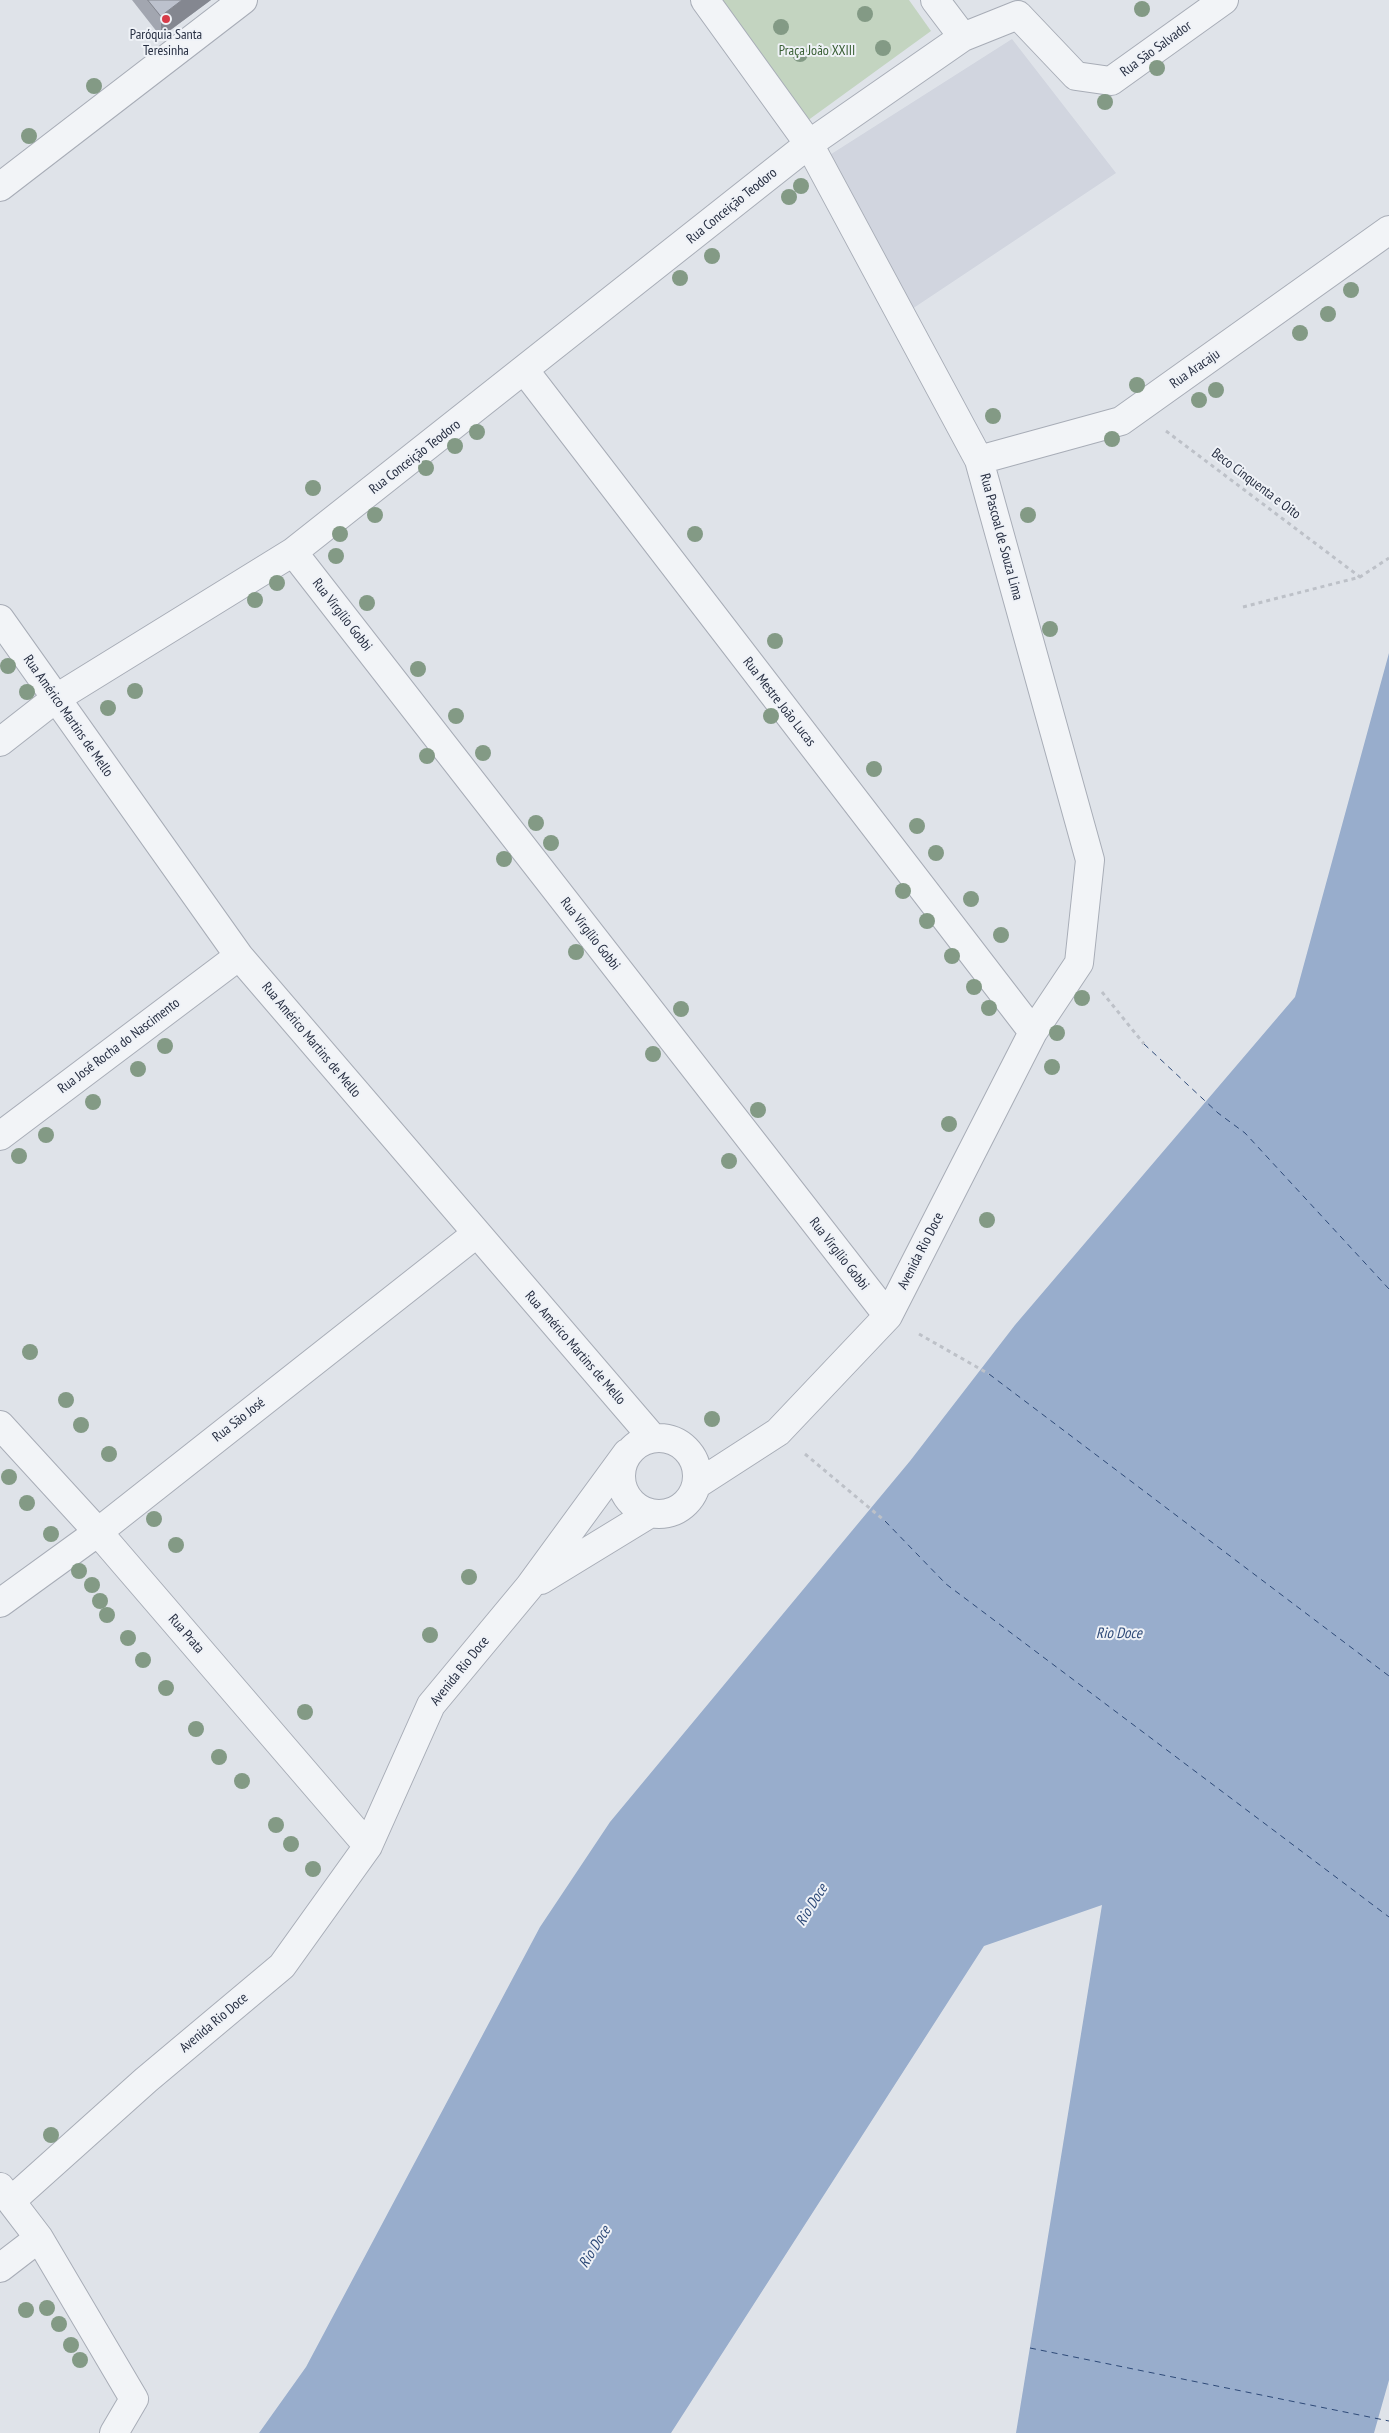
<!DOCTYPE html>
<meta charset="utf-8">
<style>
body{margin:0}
canvas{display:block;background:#dfe3e9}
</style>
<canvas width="1389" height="2433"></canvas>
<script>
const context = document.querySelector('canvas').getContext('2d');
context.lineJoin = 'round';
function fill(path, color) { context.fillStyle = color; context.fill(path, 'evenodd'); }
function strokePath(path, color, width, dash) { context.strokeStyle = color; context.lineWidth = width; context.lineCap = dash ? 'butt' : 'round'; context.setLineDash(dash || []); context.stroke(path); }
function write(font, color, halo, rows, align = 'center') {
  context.font = font + ' "PT Sans Narrow",sans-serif'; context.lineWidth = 4; context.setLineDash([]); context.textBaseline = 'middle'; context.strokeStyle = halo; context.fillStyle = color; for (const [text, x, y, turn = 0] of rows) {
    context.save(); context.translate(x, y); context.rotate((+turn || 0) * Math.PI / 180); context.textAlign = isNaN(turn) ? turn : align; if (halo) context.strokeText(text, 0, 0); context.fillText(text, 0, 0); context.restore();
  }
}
const built = new Path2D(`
 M1012 39 1116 173 912 309 825 158Z`);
const green = new Path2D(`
 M718 0H909L931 31 807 121Z`);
const water = new Path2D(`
 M1389 653V2380L1374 2433H1016L1102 1905 984 1946 671 2433H259L306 2367 540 1927 610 1822 910 1461 1015 1325 1295 997Z`);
const ferry = new Path2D(`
 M1144 1044 1218 1113 1245 1133 1389 1289
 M989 1374 1389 1676
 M885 1521 946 1584 1389 1917
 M1030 2348 1389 2421`);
const path = new Path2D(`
 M1166 431 1360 577
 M1243 607 1360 577 1389 558
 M1102 992 1144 1044
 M919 1334 989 1374
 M805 1454 885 1521`);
const minor = new Path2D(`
 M935 0 963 37
 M0 187 243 0
 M525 371 1033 1032
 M979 460 1121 421 1389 230
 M293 552 888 1316
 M0 619 239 956 652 1437
 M0 742 55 699 293 552 809 144 963 37 1018 15 1076 76 1111 81 1224 0
 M0 1136 239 956
 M0 1425 98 1532 368 1846
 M621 1476a38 38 0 1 1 76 0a38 38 0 1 1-76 0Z
 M696 1485 778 1432 888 1316 1033 1032 1079 963 1090 860 979 460 809 144 705 0
 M541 1580 649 1514
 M0 1603 98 1532 476 1234
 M0 2187 39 2238 134 2399 114 2433
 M11 2201 146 2080 282 1966 368 1846 431 1705 529 1587 627 1453
 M0 2268 39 2238`);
const trees = [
 [1142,9],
 [865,14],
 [781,27],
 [883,48],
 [800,54],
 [1157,68],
 [94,86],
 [1105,102],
 [29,136],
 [801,186],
 [789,197],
 [712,256],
 [680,278],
 [1351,290],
 [1328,314],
 [1300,333],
 [1137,385],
 [1216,390],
 [1199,400],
 [993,416],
 [477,432],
 [1112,439],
 [455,446],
 [426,468],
 [313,488],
 [375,515],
 [1028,515],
 [340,534],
 [695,534],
 [336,556],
 [277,583],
 [255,600],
 [367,603],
 [1050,629],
 [775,641],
 [8,666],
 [418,669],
 [135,691],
 [27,692],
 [108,708],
 [456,716],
 [771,716],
 [483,753],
 [427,756],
 [874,769],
 [536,823],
 [917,826],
 [551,843],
 [936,853],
 [504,859],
 [903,891],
 [971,899],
 [927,921],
 [1001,935],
 [576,952],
 [952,956],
 [974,987],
 [1082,998],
 [989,1008],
 [681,1009],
 [1057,1033],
 [165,1046],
 [653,1054],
 [1052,1067],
 [138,1069],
 [93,1102],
 [758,1110],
 [949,1124],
 [46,1135],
 [19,1156],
 [729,1161],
 [987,1220],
 [30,1352],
 [66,1400],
 [712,1419],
 [81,1425],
 [109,1454],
 [9,1477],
 [27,1503],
 [154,1519],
 [51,1534],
 [176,1545],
 [79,1571],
 [469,1577],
 [92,1585],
 [100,1601],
 [107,1615],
 [430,1635],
 [128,1638],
 [143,1660],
 [166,1688],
 [305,1712],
 [196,1729],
 [219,1757],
 [242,1781],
 [276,1825],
 [291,1844],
 [313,1869],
 [51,2135],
 [47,2308],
 [26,2310],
 [59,2324],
 [71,2345],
 [80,2360]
];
const wall = new Path2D(`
 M132 0H211L161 37Z`);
const shadedWall = new Path2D(`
 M182 0H211L161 37V16Z`);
const building = new Path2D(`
 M148 0H182L161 16Z`);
const markers = [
 [166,19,5,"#d73b48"]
];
const poiNames = [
 ["Paróquia Santa",166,35],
 ["Teresinha",166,51]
];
const streetNames = [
 ["Rua São Salvador",1156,49,-36],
 ["Rua Conceição Teodoro",732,206,-39],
 ["Rua Aracaju",1195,369,-35],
 ["Rua Conceição Teodoro",415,457,-38],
 ["Beco Cinquenta e Oito",1256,484,37],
 ["Rua Pascoal de Souza Lima",1001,537,75],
 ["Rua Virgílio Gobbi",342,615,52],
 ["Rua Mestre João Lucas",779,702,52],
 ["Rua Américo Martins de Mello",68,716,55],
 ["Rua Virgílio Gobbi",590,934,52],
 ["Rua Américo Martins de Mello",311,1040,50],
 ["Rua José Rocha do Nascimento",119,1046,-37],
 ["Avenida Rio Doce",921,1251,-63],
 ["Rua Virgílio Gobbi",839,1254,52],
 ["Rua Américo Martins de Mello",575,1348,49],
 ["Rua São José",239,1420,-38],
 ["Rua Prata",186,1634,49],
 ["Avenida Rio Doce",460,1671,-51],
 ["Avenida Rio Doce",214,2023,-40]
];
const parkNames = [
 ["Praça João XXIII",817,51]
];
const waterNames = [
 ["Rio Doce",1119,1634],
 ["Rio Doce",812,1905,-58],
 ["Rio Doce",595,2247,-58]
];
fill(built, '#d1d5df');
fill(green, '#c3d4c0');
fill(water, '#98adcc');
strokePath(ferry, '#2e4a78', 1, [6, 5]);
strokePath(minor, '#a8adb7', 30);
strokePath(path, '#bdc1c8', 3, [4, 4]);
strokePath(minor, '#f2f4f7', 28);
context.fillStyle = '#839a85';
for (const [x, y] of trees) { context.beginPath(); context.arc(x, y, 8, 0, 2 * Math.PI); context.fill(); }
fill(wall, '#a2a6b0');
fill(shadedWall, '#848790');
fill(building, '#bcc1cd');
strokePath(building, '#848790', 1);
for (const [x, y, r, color] of markers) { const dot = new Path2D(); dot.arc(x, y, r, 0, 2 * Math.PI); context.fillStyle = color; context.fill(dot); strokePath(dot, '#eff2f7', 2); }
write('14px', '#272f42', '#eff2f7', poiNames);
write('14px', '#272f42', '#eff2f7', streetNames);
write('14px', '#385e33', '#eff2f7', parkNames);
write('italic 15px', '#2e4a78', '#eff2f7', waterNames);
</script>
